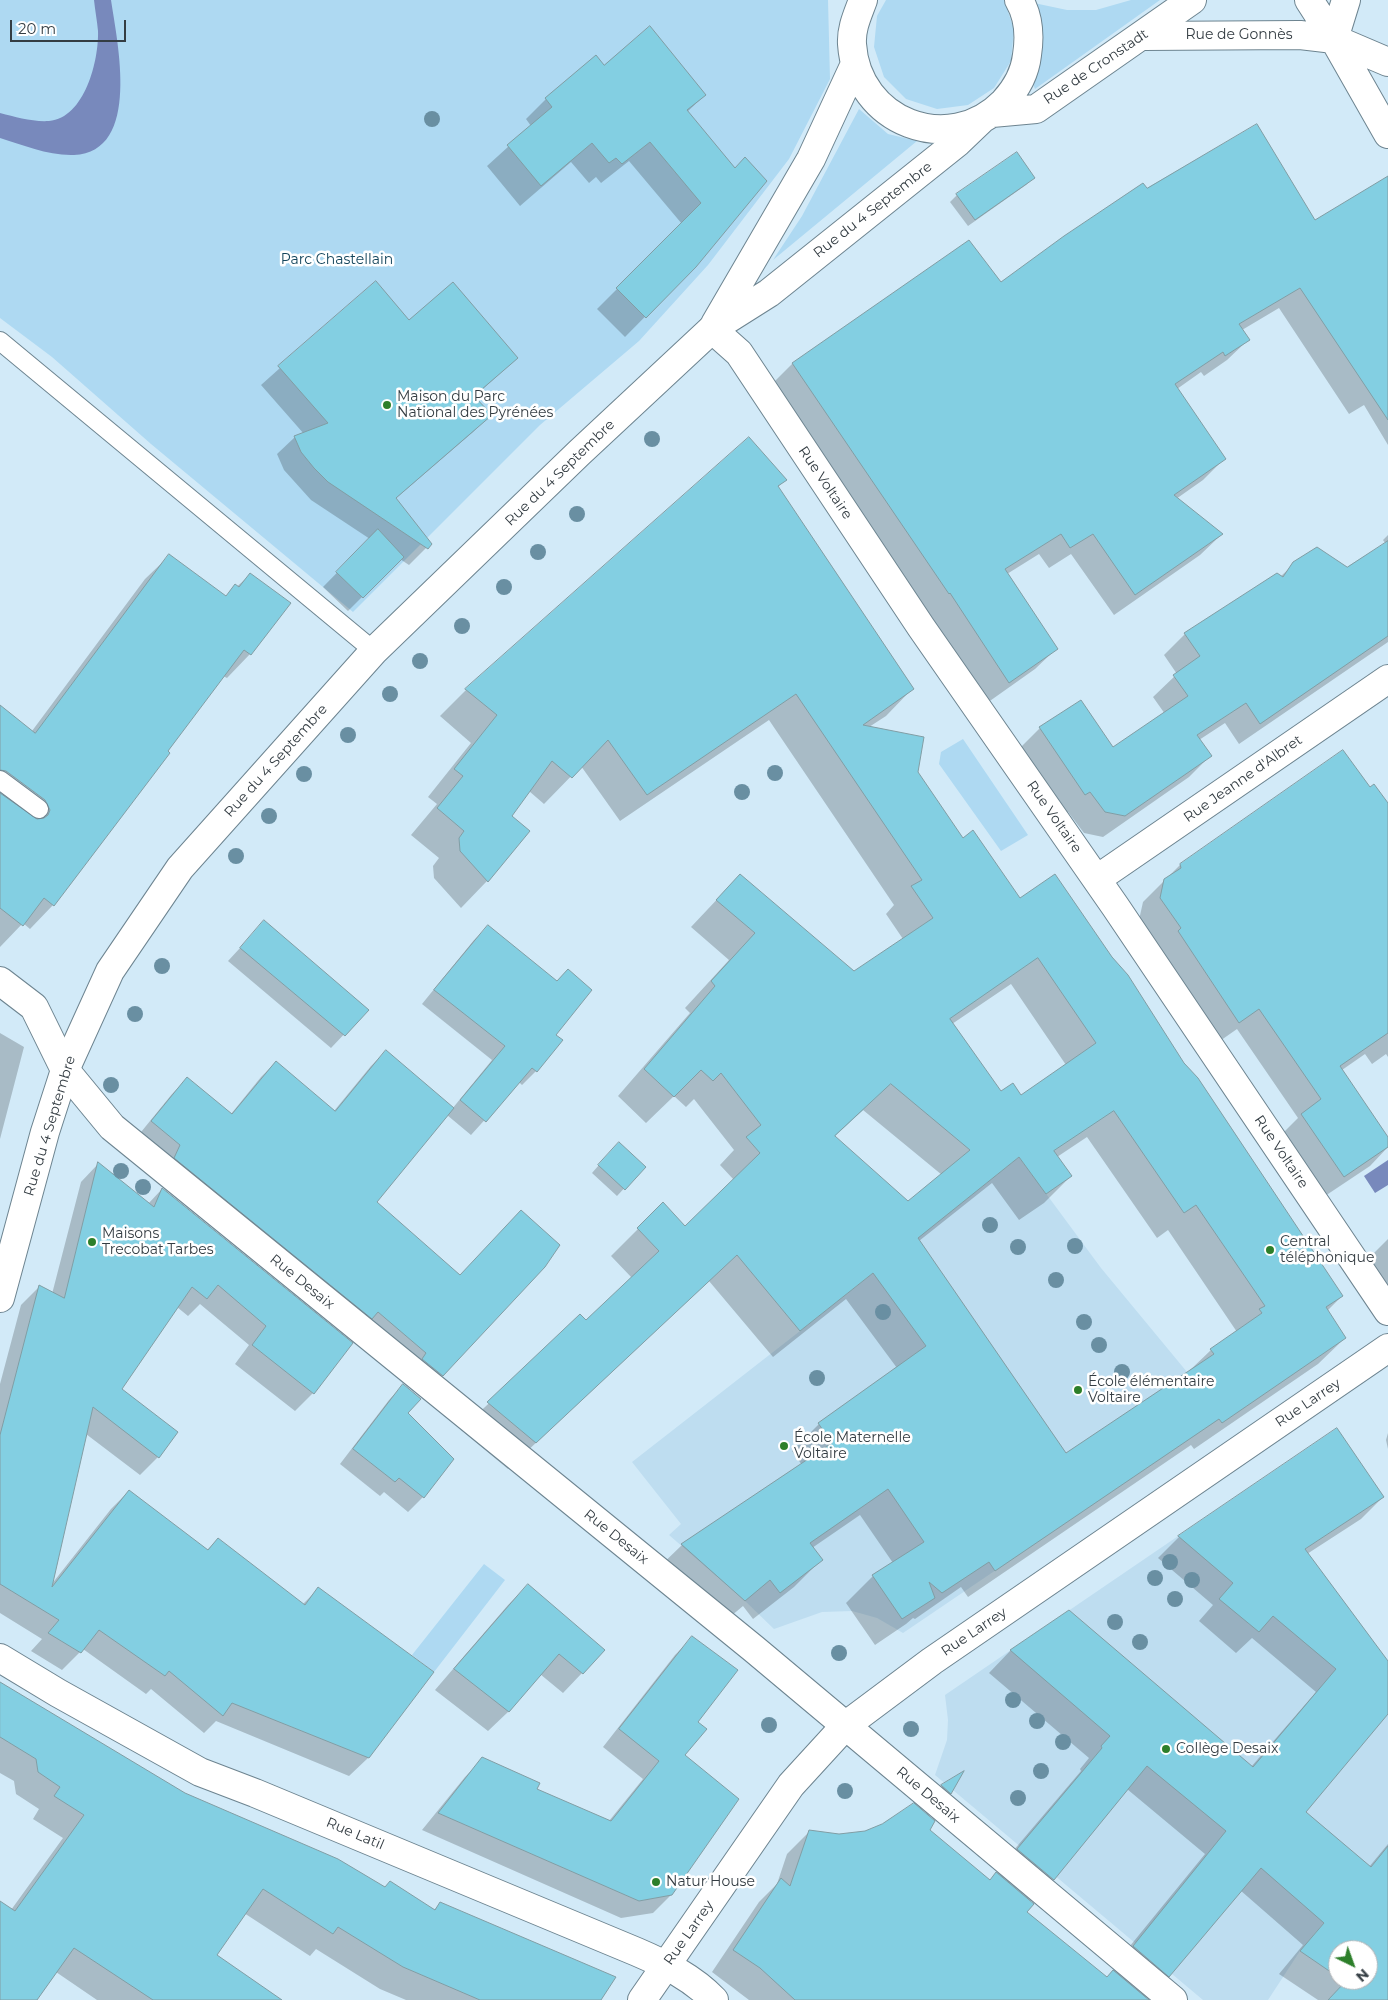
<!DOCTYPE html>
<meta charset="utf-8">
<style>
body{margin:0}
#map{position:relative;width:1388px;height:2000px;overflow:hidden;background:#d2eaf8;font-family:Montserrat,sans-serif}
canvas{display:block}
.north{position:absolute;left:1328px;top:1940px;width:50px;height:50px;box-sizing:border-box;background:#fff;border:1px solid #aeb1b4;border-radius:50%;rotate:138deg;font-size:14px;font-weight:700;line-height:20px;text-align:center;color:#343d43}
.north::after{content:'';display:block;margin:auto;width:18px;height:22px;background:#2d7f2a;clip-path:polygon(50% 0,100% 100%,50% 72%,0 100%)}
.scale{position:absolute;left:10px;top:20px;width:116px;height:22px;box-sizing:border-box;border:2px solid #343d43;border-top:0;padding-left:6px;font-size:15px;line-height:18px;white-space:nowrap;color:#343d43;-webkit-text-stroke:4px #fff;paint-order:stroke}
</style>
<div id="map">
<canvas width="1388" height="2000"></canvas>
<div class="north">N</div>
<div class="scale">20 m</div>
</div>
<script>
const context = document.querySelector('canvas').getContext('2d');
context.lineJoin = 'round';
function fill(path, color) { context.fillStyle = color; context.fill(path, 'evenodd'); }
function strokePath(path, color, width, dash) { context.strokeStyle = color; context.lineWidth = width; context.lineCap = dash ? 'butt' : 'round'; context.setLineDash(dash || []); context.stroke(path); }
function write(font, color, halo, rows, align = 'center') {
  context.font = font + ' Montserrat,sans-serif'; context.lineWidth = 5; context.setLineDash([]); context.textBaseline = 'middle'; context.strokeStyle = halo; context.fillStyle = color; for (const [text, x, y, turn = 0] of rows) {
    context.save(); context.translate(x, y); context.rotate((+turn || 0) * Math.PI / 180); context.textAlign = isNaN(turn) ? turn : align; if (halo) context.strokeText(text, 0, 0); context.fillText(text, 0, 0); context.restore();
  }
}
const built = new Path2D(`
 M1019 1157 1101 1268 1187 1372 1219 1419 903 1633 877 1618 852 1611 822 1612 774 1629 745 1601 669 1535 681 1524 632 1462 800 1331Z
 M1256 1483 1388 1661V1846L1300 1951 1268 2000H1203L935 1775 947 1740 948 1720 945 1695Z`);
const green = new Path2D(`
 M0 0H828L830 79 789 159 708 265 639 341 540 425 353 612 151 444 52 357 0 318Z
 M886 0H1004L1014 29 1011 61 994 88 968 105 937 109 906 99 884 77 874 47 877 16Z
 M1131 0H1160L1035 89 1033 84 1038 65 1034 3 1067 10H1096Z
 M859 109 888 134 917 141 773 260 802 216Z
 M963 739 1028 835 1001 851 939 764 941 752Z
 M484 1564 505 1580 434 1672 412 1655Z`);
const water = new Path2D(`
 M94 0H111C117 41 142 152 74 155 49 156 23 145 0 138V113C16 117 32 122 49 121 85 118 99 60 98 31 97 20 95 10 94 0Z
 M1388 1160V1185L1375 1193 1364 1176Z`);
const shadow = new Path2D(`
 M596 57 604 66 705 95 687 112 735 170 695 266 625 337 597 309 682 224 629 161 601 183 596 177 589 183 571 162 520 206 487 166 531 126 526 119 546 99Z
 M1033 178 1026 185 968 226 950 202 957 195Z
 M1147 190 1315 222 1388 193V445L1364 405 1349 414 1279 308 1242 330 1248 340 1227 360 1204 376 1201 372 1177 389 1224 459 1203 480 1176 499 1221 535 1200 555 1114 615 1071 554 1049 568 1039 554 1007 574 1056 649 1035 669 987 703 929 613 927 614 771 385 792 364 969 242 1000 284Z
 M375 283 409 322 517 358 474 397 490 415 473 432 395 499 430 544 409 565 400 559 348 611 323 587 370 539 311 500 284 470 277 454 295 437 304 434 261 385Z
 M785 480 777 488 912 689 886 716 869 727 917 772 962 839 1183 1064 1342 1296 1327 1311 1345 1338 1318 1364 1194 1449 1191 1445 968 1597 961 1587 915 1619 913 1618 906 1624 875 1645 846 1603 873 1576 893 1563 860 1515 812 1548 821 1560 794 1587 753 1619 743 1606 718 1627 655 1571 682 1545 802 1465 792 1451 819 1424 897 1368 846 1299 773 1357 709 1281 508 1469 461 1430 580 1316 586 1322 632 1278 611 1256 663 1204 685 1227 734 1180 720 1165 734 1150 694 1099 686 1107 674 1096 646 1123 618 1096 690 1013 685 1008 729 960 691 927 740 875 854 973 903 939 886 914 894 905 769 720 620 821 581 766 544 804 529 791 510 816 487 881 461 908 434 878 433 866 439 858 411 835 437 804 428 797 471 743 440 716 466 690ZM1011 984 1066 1065 1021 1097 1000 1093 952 1024ZM863 1110 942 1175 908 1202 834 1137ZM1087 1137 1157 1238 1168 1230 1237 1332 1211 1350 1187 1373 1066 1454 919 1241 992 1183 1019 1220 1044 1203 1071 1176 1057 1157Z
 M1388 535V642L1239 744 1225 723 1199 740 1210 756 1189 777 1103 837 1084 833 1068 812 1063 815 1019 749 1040 728 1080 702 1113 749 1165 714 1153 697 1177 674 1164 655 1185 634 1280 577 1295 563 1347 569 1386 544 1383 540Z
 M169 556 225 597 250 575V654L227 678 223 676 53 905 30 929 23 923 0 947V706L32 731 145 579Z
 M1388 814V1057L1386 1054 1372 1064 1365 1054 1342 1070 1388 1139V1147L1370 1166 1322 1198 1280 1136 1298 1118 1237 1029 1217 1043 1139 920 1143 902 1180 865Z
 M264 922 367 1010 331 1048 228 961Z
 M488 927 555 1035 536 1071 522 1085 519 1082 471 1135 447 1115 375 1202 442 1375 427 1390 137 1137 172 1094 187 1079 231 1114 261 1077 276 1062 334 1111 371 1066 386 1051 452 1109 492 1060 422 1004 474 940Z
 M0 1033 24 1047 0 1139Z
 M612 1150 644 1167 617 1196 592 1173Z
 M98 1164 148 1204 162 1189 352 1344 313 1393 295 1411 235 1364 249 1345 200 1304 188 1316 177 1307 121 1389 158 1457 140 1475 86 1434 51 1585 111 1509 129 1491 206 1551 218 1539 303 1604 318 1589 432 1672 368 1758 349 1776 216 1721 204 1733 151 1689 146 1694 83 1649 62 1670 31 1651 42 1639 0 1613V1384L21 1305 39 1287 52 1294 81 1182Z
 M1388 1239V1295L1365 1262Z
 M403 1385 406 1413 452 1459 423 1497 408 1512 384 1492 380 1496 340 1464 389 1400Z
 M1388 1433V1449L1386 1440Z
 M1383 1497 1361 1519 1307 1554 1388 1663V1712L1305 1812 1369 1867 1388 1844V2000H1318L1279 1974 1303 1945 1240 1890 1169 1976 1145 1999 1147 2000H749L712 1972 759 1902 777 1884 787 1854 809 1832 839 1835 929 1831 989 1881 998 1873 996 1871 1081 1771 1080 1769 1089 1758 989 1673 1010 1651 1069 1612 1251 1767 1316 1692 1252 1638 1236 1653 1199 1621 1213 1605 1158 1558 1179 1537ZM1127 1789 1205 1854 1112 1968 1114 1970 1106 1978 1026 1911 1030 1902 1053 1879ZM1338 1950H1368V1980H1338Z
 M528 1585 582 1673 563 1693 540 1674 508 1712 488 1731 435 1690 508 1605Z
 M692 1638 697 1722 683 1756 671 1895 653 1913 621 1918 422 1830 465 1777 483 1759 536 1790 609 1821 643 1779 603 1747 675 1655Z
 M0 1683 185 1795 434 1910 440 1904 599 2000H406L380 1989 316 1949 310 1956 244 1913 215 1955 268 2000H97L56 1972 36 2000H0V1902L11 1910 63 1838 33 1819 39 1809 16 1794 14 1781 0 1773Z
 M960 1775 950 1793 936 1807 928 1801 942 1786Z`);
const building = new Path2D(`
 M650 26 706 95 687 110 735 168 745 157 767 181 696 267 646 318 616 288 701 203 650 142 622 164 616 158 609 163 592 143 541 186 507 145 552 107 545 98 596 55 604 65Z
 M1257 124 1315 220 1388 176V420L1300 288 1239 324 1250 340 1225 356 1223 352 1175 384 1226 459 1174 495 1223 534 1135 595 1093 534 1070 548 1061 534 1005 569 1058 649 1009 683 950 593 949 594 792 363 969 240 1001 282 1064 236 1143 183 1147 188Z
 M1017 152 1035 178 975 220 956 194Z
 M376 281 409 320 453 282 518 358 474 396 492 415 396 498 432 544 428 549 328 482 314 468 301 452 294 436 328 423 278 366Z
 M749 437 787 480 778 486 914 689 863 725 924 737 918 772 963 838 973 830 1020 898 1055 874 1112 957 1128 975 1184 1063 1198 1078 1343 1296 1326 1307 1346 1338 1222 1423 1219 1419 995 1571 989 1562 942 1593 929 1582 935 1598 902 1619 872 1575 924 1542 888 1489 810 1543 823 1560 780 1593 770 1580 745 1601 681 1544 832 1443 818 1423 926 1346 873 1273 800 1331 737 1255 536 1443 487 1402 580 1314 586 1320 659 1251 637 1228 663 1202 685 1226 760 1153 746 1137 761 1125 721 1073 713 1081 701 1070 674 1097 644 1069 715 986 711 981 755 933 716 900 740 874 854 971 933 918 911 886 922 880 796 694 647 795 608 740 572 778 552 761 512 816 530 831 488 882 460 851 459 838 464 831 437 808 463 776 454 769 497 715 465 689ZM1038 958 1096 1043 1021 1095 1013 1083 1001 1091 950 1019ZM891 1084 970 1150 908 1201 835 1136ZM1114 1111 1184 1213 1196 1205 1265 1306 1259 1309 1262 1313 1210 1349 1214 1354 1066 1453 918 1238 1019 1157 1046 1194 1072 1176 1054 1151Z
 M378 529 404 557 363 598 336 572Z
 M1388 541V636L1260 724 1246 703 1197 735 1212 756 1125 816 1105 812 1090 792 1085 795 1039 727 1081 700 1113 747 1188 696 1173 675 1200 656 1184 633 1277 573 1283 577 1293 562 1317 547 1347 567Z
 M169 554 226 596 235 584 239 587 250 573 291 603 251 655 244 650 168 751 170 753 54 906 44 898 23 926 0 908V793L37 819 44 818 48 815 50 810 45 800 6 771 0 770V705L35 733Z
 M1343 750 1370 787 1374 784 1388 803V1033L1340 1066 1388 1137V1147L1344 1177 1301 1114 1321 1099 1259 1009 1239 1023 1178 931 1181 928 1160 898 1164 879 1181 868 1180 864Z
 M264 920 369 1010 345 1036 240 948Z
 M488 925 557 981 568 969 592 990 556 1035 563 1040 537 1072 532 1068 486 1122 460 1100 505 1046 434 990Z
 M386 1050 454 1108 377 1202 460 1275 521 1210 560 1245 545 1267 443 1376 422 1359 426 1353 378 1312 372 1319 174 1158 180 1145 151 1121 187 1077 232 1114 276 1061 335 1111Z
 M619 1142 646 1167 625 1190 598 1165Z
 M98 1162 154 1207 162 1188 353 1343 314 1394 252 1345 266 1326 218 1285 207 1299 192 1287 122 1389 178 1432 159 1458 93 1407 52 1587 129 1490 208 1550 218 1538 305 1605 318 1587 434 1672 369 1758 232 1703 223 1716 169 1671 165 1676 99 1630 81 1653 48 1633 59 1620 0 1584V1435L39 1285 64 1298Z
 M403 1384 421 1399 408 1413 454 1459 424 1498 399 1478 395 1482 353 1449Z
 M1337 1428 1384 1497 1305 1549 1388 1661V1714L1306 1812 1371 1867 1388 1846V2000H1328L1345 1982 1343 1980H1368V1950H1338V1977L1300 1951 1324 1923 1261 1868 1169 1977 1133 1946 1226 1831 1147 1766 1054 1880 1017 1849 1102 1748 1101 1746 1110 1736 1010 1650 1069 1610 1253 1767 1336 1669 1273 1616 1259 1632 1219 1599 1233 1583 1178 1536Z
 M528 1584 605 1650 583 1674 559 1654 509 1712 454 1669Z
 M692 1636 738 1670 698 1722 707 1729 685 1755 739 1799 672 1895 639 1901 438 1813 482 1757 540 1783 537 1789 611 1821 659 1761 619 1729Z
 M0 1682 185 1793 338 1859 385 1887 390 1881 435 1910 440 1902 616 1977 601 2000H480L403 1967 338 1927 333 1934 263 1889 217 1955 282 2000H153L74 1948 37 2000H0V1901L15 1911 84 1815 54 1796 60 1787 38 1772 36 1759 0 1737Z
 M964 1771 951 1794 941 1785Z
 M914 1803 935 1821 930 1830 990 1880 996 1872 1034 1904 1027 1912 1107 1977 1113 1970 1149 2000H795L760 1968 733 1950 781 1878 790 1886 809 1830 839 1834 865 1831 882 1824Z`);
const service = new Path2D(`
 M0 341 374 651
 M0 780 39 809`);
const minor = new Path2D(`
 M1309 0 1334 39 1388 134
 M1143 36 1300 35 1334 39 1388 62
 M1334 39 1346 0
 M712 329 739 353 921 627 1115 906 1388 1311
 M1097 879 1388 679
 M0 981 34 1007 65 1070 112 1127 754 1649 1173 2000
 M0 1658 58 1693 200 1772 255 1793 637 1952C665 1964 693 1978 714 2000`);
const tertiary = new Path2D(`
 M642 2000 791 1785 845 1726 932 1661 1388 1348`);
const secondary = new Path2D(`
 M863 0C858 14 851 28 852 44 857 122 949 158 1004 102 1016 89 1025 73 1027 55 1030 36 1029 17 1019 0
 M992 113 1036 109 1192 0
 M715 324 811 159 855 64
 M0 1298 45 1132 65 1070 110 971 180 868 374 651 579 453 712 329 769 293 958 142 981 120`);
const trees = [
 [432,119],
 [652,439],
 [577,514],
 [538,552],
 [504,587],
 [462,626],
 [420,661],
 [390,694],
 [348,735],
 [775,773],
 [304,774],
 [742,792],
 [269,816],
 [236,856],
 [162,966],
 [135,1014],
 [111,1085],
 [121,1171],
 [143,1187],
 [990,1225],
 [1075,1246],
 [1018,1247],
 [1056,1280],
 [883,1312],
 [1084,1322],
 [1099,1345],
 [1122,1372],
 [817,1378],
 [1170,1562],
 [1155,1578],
 [1192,1580],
 [1175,1599],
 [1115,1622],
 [1140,1642],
 [839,1653],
 [1013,1700],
 [1037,1721],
 [769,1725],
 [911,1729],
 [1063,1742],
 [1041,1771],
 [845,1791],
 [1018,1798]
];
const markers = [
 [387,405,5,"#2d7f2a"],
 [92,1242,5,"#2d7f2a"],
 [1270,1250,5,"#2d7f2a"],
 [1078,1390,5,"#2d7f2a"],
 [784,1446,5,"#2d7f2a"],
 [1166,1749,5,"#2d7f2a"],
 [656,1882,5,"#2d7f2a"]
];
const streetNames = [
 ["Rue de Gonnès",1239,35],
 ["Rue de Cronstadt",1096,67,-34],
 ["Rue du 4 Septembre",873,210,-38],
 ["Rue du 4 Septembre",560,473,-44],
 ["Rue Voltaire",825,483,56],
 ["Rue du 4 Septembre",276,761,-48],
 ["Rue Jeanne d'Albret",1243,779,-35],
 ["Rue Voltaire",1054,817,55],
 ["Rue du 4 Septembre",50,1126,-73],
 ["Rue Voltaire",1281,1152,56],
 ["Rue Desaix",302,1282,39],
 ["Rue Larrey",1308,1403,-34],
 ["Rue Desaix",616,1537,39],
 ["Rue Larrey",974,1632,-34],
 ["Rue Desaix",928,1795,40],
 ["Rue Latil",355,1834,23],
 ["Rue Larrey",689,1933,-55]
];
const parkNames = [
 ["Parc Chastellain",337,260]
];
const poiNames = [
 ["Maison du Parc",397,397],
 ["National des Pyrénées",397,413],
 ["Maisons",102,1234],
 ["Trecobat Tarbes",102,1250],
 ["Central",1280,1242],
 ["téléphonique",1280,1258],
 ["École élémentaire",1088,1382],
 ["Voltaire",1088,1398],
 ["École Maternelle",794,1438],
 ["Voltaire",794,1454],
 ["Collège Desaix",1176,1749],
 ["Natur House",666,1882]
];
fill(built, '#beddf0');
fill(green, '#aed9f2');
fill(water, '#7889bc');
fill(shadow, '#0003');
fill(building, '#83cfe2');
strokePath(building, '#819da4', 1);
strokePath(service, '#6d8490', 20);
strokePath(minor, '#6d8490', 30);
strokePath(tertiary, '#6d8490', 30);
strokePath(secondary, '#6d8490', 30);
strokePath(service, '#fff', 18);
strokePath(minor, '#fff', 28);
strokePath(tertiary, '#fff', 28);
strokePath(secondary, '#fff', 28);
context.fillStyle = '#698fa2';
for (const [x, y] of trees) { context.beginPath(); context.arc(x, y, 8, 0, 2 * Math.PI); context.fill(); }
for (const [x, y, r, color] of markers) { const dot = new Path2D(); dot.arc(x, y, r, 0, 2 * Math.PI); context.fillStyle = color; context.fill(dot); strokePath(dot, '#fff', 2); }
write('14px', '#343d43', '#fff', streetNames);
write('14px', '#13455c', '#fff', parkNames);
write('14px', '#343d43', '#fff', poiNames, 'left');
</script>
